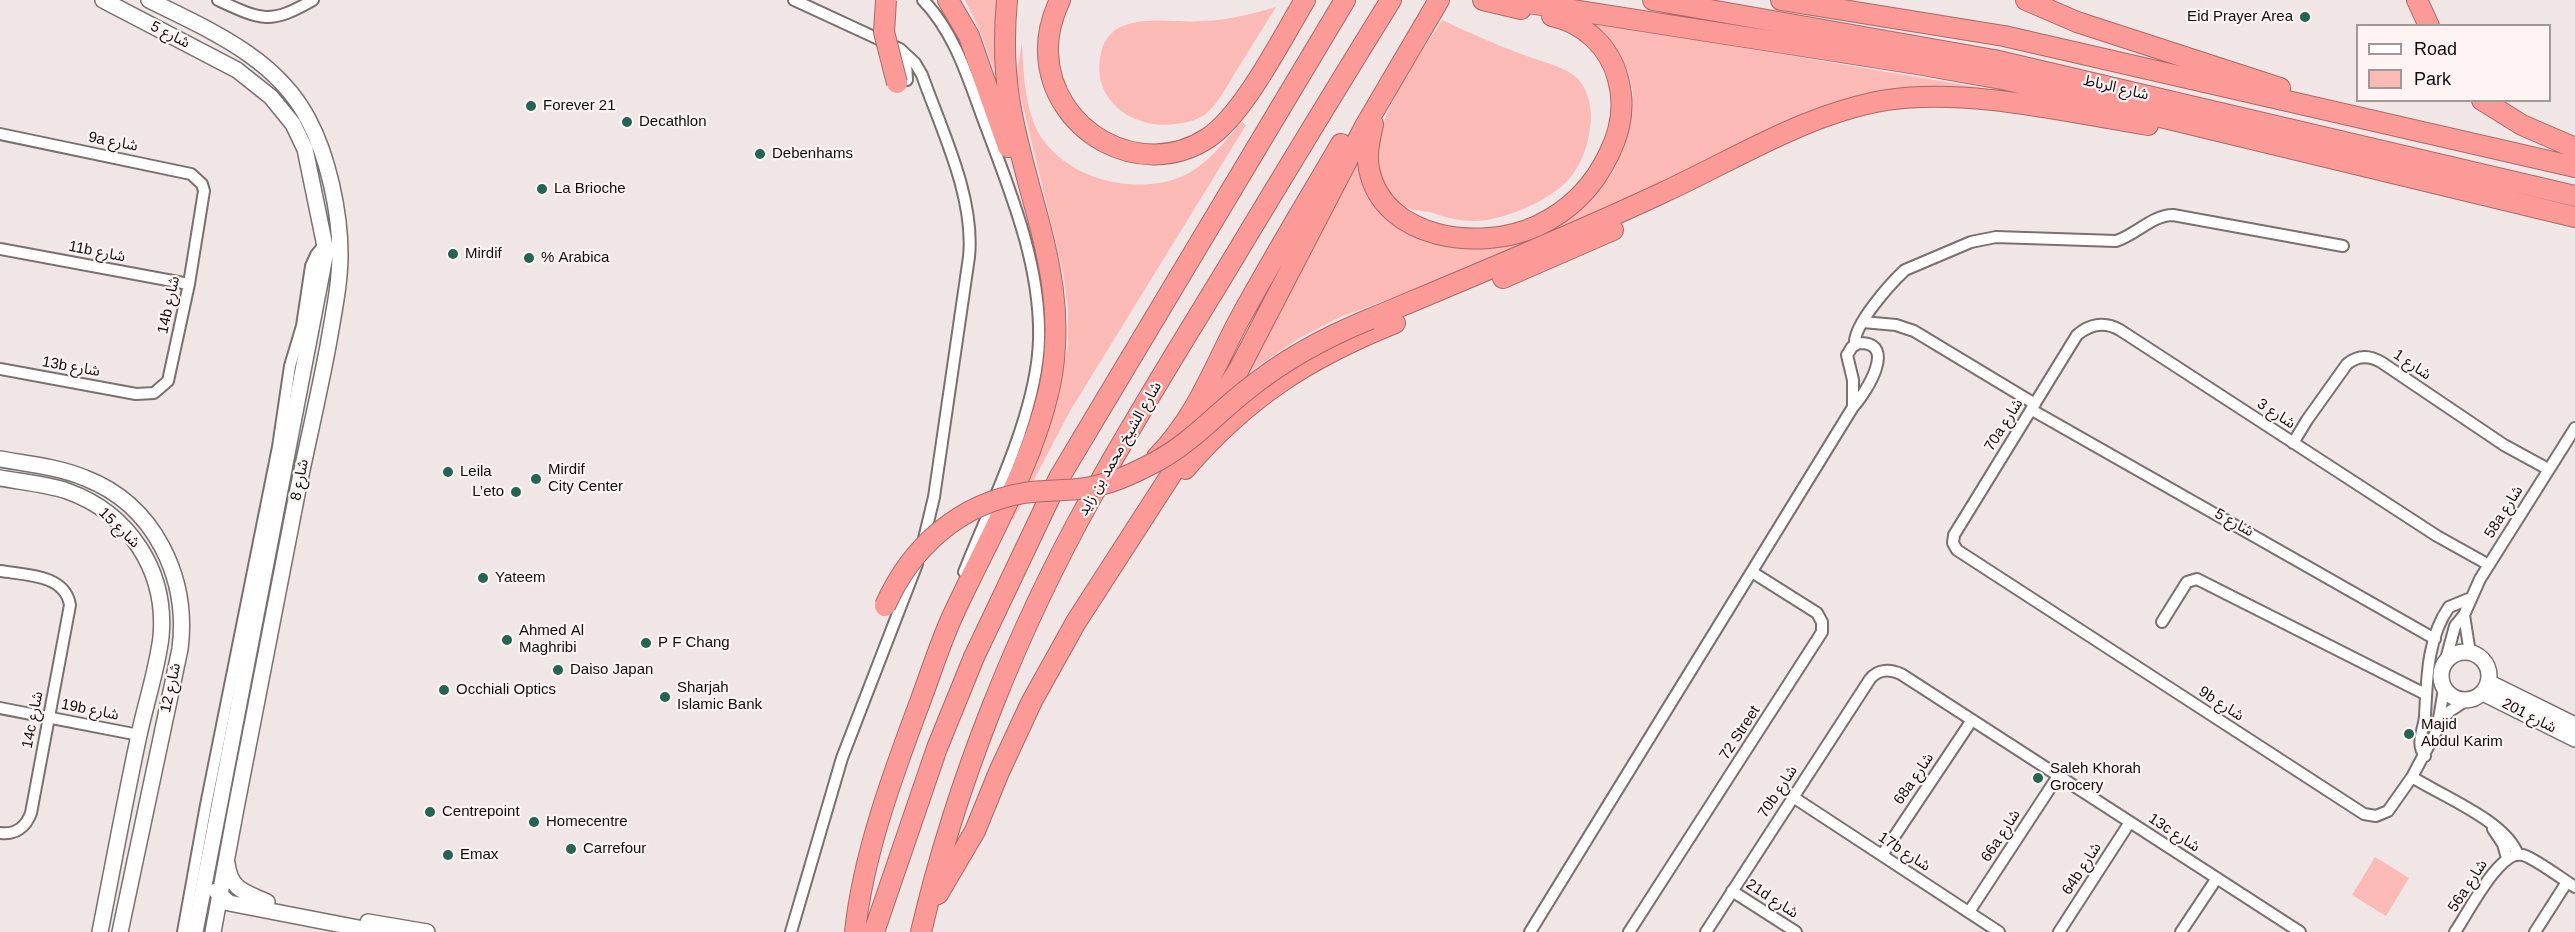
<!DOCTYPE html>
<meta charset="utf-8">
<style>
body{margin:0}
#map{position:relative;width:2575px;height:932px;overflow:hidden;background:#f0e6e6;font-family:Helvetica,sans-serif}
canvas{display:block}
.legend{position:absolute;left:2356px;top:24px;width:195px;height:78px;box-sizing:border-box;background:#fdf4f3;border:2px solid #9f9897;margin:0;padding:8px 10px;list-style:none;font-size:18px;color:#110e0d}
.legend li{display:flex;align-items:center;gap:12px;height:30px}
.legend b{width:30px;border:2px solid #9f9897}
</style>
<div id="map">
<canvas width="2575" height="932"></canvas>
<ul class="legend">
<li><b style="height:8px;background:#fff"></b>Road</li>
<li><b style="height:16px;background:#fcbab7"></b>Park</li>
</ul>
</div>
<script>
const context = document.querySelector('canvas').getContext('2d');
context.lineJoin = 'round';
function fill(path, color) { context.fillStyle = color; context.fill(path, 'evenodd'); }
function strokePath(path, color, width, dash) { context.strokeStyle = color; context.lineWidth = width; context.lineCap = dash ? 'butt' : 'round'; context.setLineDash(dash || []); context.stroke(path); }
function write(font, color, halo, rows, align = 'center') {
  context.font = font + ' Helvetica,"Noto Sans Arabic",sans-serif'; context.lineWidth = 4.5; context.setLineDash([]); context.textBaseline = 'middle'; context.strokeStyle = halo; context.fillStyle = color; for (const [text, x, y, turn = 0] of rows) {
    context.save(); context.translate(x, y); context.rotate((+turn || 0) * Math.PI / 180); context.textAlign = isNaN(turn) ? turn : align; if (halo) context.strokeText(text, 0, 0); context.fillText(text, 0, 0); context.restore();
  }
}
const green = new Path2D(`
 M965 0H1000L1002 93 980 31Z
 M1276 7C1262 29 1249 51 1235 73 1227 86 1220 100 1209 111 1200 120 1188 122 1176 124 1133 130 1090 100 1101 53 1103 42 1111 30 1123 26 1148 16 1178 23 1204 21 1229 20 1252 14 1276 7Z
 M1442 20C1468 32 1494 44 1521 54 1539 61 1561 65 1576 77 1589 89 1593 111 1590 128 1588 144 1583 160 1573 174 1557 197 1514 216 1486 220 1469 223 1450 219 1433 213 1426 211 1417 211 1411 209 1387 201 1373 168 1377 145 1385 104 1420 55 1442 20Z
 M1591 22 1988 89H1896L1834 102 1764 133 1631 199 1419 288 1340 317 1298 339 1239 379 1361 156 1362 178 1372 197 1437 241 1561 222 1580 210 1614 171 1630 115 1633 92 1628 71 1617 51Z
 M1022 42C1023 66 1024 92 1031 115 1048 175 1132 200 1185 175 1209 163 1225 141 1242 122L1246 125 1070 411 1013 520 1011 519 1033 468 1060 386 1068 344V309L1063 272 1016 77Z
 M2375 857 2409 878 2386 916 2352 895Z`);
const street = new Path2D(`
 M218 0C261 20 270 25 313 0
 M794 0 900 49 915 63 922 75C942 131 975 198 969 257L934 497 923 543
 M923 0C957 35 970 85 987 129 1012 196 1041 267 1039 340 1037 413 991 504 964 572
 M896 55 906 63 907 80
 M0 134 191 174 202 184 204 191 189 284 168 381 154 393 136 394 0 369
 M0 249 189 284
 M1863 322 1896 325 1914 331 2035 404
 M1859 343C1899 342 1865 394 1853 407V380L1847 355 1852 347Z
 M1855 345C1852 326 1891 283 1905 270L1971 242 1996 237 2116 241C2136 235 2152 215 2173 215L2343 246
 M2032 410 2435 639
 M2293 443 2307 420 2347 364C2358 355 2369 355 2381 362L2504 445 2548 469
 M0 571C25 575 65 574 70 605L31 813C26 827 15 835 0 833
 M2464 615 2470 653
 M2162 622 2187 582 2197 579 2425 694
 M2445 663 2455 626 2464 615 2480 579 2575 428
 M2444 689 2437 730 2412 777 2388 811 2376 816 2364 814 1957 550 1953 543 1954 535 2077 335C2090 324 2105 321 2120 330L2437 536 2489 565
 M0 708 139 735
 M2439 724 2450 711 2465 701
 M2425 756C2415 743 2424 730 2425 716 2427 680 2427 638 2449 607L2471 598
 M2412 777C2442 796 2506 821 2518 855
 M1793 797 1999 932
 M2493 829 2503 844 2507 858
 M1882 855 1972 720
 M1732 891 1796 932
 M1969 912 2058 776
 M183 932 206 805 278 447 290 366 302 326 311 266 316 255 325 244
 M791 932 842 758 917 564
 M1530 932 1853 407
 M1629 932 1822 632V622L1817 613 1752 572
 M1706 932 1870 679C1878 669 1890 669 1901 674L2300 932
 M2059 932 2130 822
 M2181 932 2217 878
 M2455 932C2467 915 2500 848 2523 855 2536 859 2562 879 2575 887
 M2535 932 2567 882`);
const secondary = new Path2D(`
 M103 0 237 70 271 97 293 124 305 149 326 251 195 932
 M149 0C207 29 276 57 308 119 328 156 340 212 340 254 340 285 333 316 328 346 319 394 308 441 298 489 269 636 240 784 213 932
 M0 459C28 464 59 467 85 478 155 505 189 578 180 649L120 932
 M0 478C22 482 46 484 67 491 129 513 167 571 161 637 157 670 146 702 139 735 125 800 113 866 100 932
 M2441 676a24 24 0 1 1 48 0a24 24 0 1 1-48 0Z
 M2488 682 2575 725
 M2483 693 2575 739
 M227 863C230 890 245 892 267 902
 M216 891 229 903 379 932
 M368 922 427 932`);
const highway = new Path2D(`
 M948 0 969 36 1008 147
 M1060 0C1052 17 1047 34 1048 53 1051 132 1141 182 1208 138 1244 114 1282 38 1305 0
 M1483 0 1521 9
 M1509 0 1917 64 2007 80 2575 217
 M1653 0 1994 60 2575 196
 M1781 0 2004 36 2575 167
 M2026 0 2077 22 2280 88
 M2417 0 2429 26
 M2482 100 2522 125 2575 148
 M1373 124C1370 139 1366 153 1369 169 1383 240 1481 252 1537 226 1569 211 1594 186 1609 154 1621 130 1625 104 1618 79 1610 47 1584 23 1552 16
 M1503 278 1613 230
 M1370 319C1468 278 1566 238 1662 193 1734 160 1807 113 1887 100 1969 88 2066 112 2148 125
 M1157 457C1195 419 1213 370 1237 324 1270 263 1306 204 1341 144
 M1185 469C1247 397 1308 358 1395 323
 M938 894 975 831 999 772 1032 701 1076 622 1238 371 1365 126 1439 0
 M855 932C863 855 893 774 920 702 931 673 940 643 953 615 986 543 1031 468 1049 390 1073 283 1025 200 1009 98 1004 65 1004 32 1007 0
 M874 932 937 748 974 657 1059 478 1345 0
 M921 932C956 783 1017 630 1092 496 1132 423 1177 351 1221 279 1277 186 1333 93 1391 0`);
const highwayBridge = new Path2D(`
 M886 0 884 32 897 83
 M885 606C911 547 959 504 1024 493 1042 490 1060 491 1078 489 1108 486 1133 474 1159 460 1193 441 1218 412 1248 389 1285 359 1326 337 1370 319`);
const markers = [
 [2305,17,6,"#236452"],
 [531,106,6,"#236452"],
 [627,122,6,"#236452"],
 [760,154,6,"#236452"],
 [542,189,6,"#236452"],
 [453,254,6,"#236452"],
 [529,258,6,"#236452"],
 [448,472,6,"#236452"],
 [536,479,6,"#236452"],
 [516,492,6,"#236452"],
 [483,578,6,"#236452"],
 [507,640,6,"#236452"],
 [646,643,6,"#236452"],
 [558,670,6,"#236452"],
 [444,690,6,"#236452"],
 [665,697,6,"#236452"],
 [2409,734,6,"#236452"],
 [2038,778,6,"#236452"],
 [430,812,6,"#236452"],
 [534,822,6,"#236452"],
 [571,849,6,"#236452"],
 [448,855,6,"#236452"]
];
const poiNames = [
 ["Eid Prayer Area",2293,17,"right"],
 ["Forever 21",543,106],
 ["Decathlon",639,122],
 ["Debenhams",772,154],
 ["La Brioche",554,189],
 ["Mirdif",465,254],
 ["% Arabica",541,258],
 ["Mirdif",548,470],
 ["City Center",548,487],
 ["Leila",460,472],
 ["L’eto",504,492,"right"],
 ["Yateem",495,578],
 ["Ahmed Al",519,631],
 ["Maghribi",519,648],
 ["P F Chang",658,643],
 ["Daiso Japan",570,670],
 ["Sharjah",677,688],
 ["Islamic Bank",677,705],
 ["Occhiali Optics",456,690],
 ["Majid",2421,725],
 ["Abdul Karim",2421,742],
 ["Saleh Khorah",2050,769],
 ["Grocery",2050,786],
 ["Centrepoint",442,812],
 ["Homecentre",546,822],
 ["Carrefour",583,849],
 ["Emax",460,855]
];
const streetNames = [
 ["شارع 5",170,35,27],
 ["شارع الرباط",2116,88,13],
 ["9a شارع",113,142,11],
 ["11b شارع",97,252,11],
 ["14b شارع",169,305,-78],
 ["شارع 1",2412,365,34],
 ["13b شارع",71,367,10],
 ["شارع 3",2276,414,33],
 ["70a شارع",2004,425,-58],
 ["شارع الشيخ محمد بن زايد",1120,449,-60],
 ["شارع 8",300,480,-79],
 ["58a شارع",2504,512,-58],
 ["شارع 5",2234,523,29],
 ["شارع 15",119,528,44],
 ["شارع 12",171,688,-78],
 ["9b شارع",2221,704,33],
 ["19b شارع",90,710,11],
 ["شارع 201",2529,716,27],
 ["14c شارع",33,720,-79],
 ["72 Street",1740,733,-57],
 ["68a شارع",1914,779,-56],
 ["70b شارع",1778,792,-57],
 ["13c شارع",2174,833,33],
 ["66a شارع",2001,836,-57],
 ["17b شارع",1904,852,33],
 ["64b شارع",2082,869,-57],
 ["56a شارع",2468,886,-57],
 ["21d شارع",1772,899,33]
];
fill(green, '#fcbab7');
strokePath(street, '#797070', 14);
strokePath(secondary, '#797070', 18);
strokePath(highway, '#a96967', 22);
strokePath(street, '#fff', 10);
strokePath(secondary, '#fff', 15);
strokePath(highway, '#fb9a97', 20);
strokePath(highwayBridge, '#a96967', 22, []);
strokePath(highwayBridge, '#fb9a97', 20);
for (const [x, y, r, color] of markers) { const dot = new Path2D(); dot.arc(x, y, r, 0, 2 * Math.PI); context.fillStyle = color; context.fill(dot); strokePath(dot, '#fdf4f3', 2); }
write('15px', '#110e0d', '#fdf4f3', poiNames, 'left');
write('15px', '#110e0d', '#fdf4f3', streetNames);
</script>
